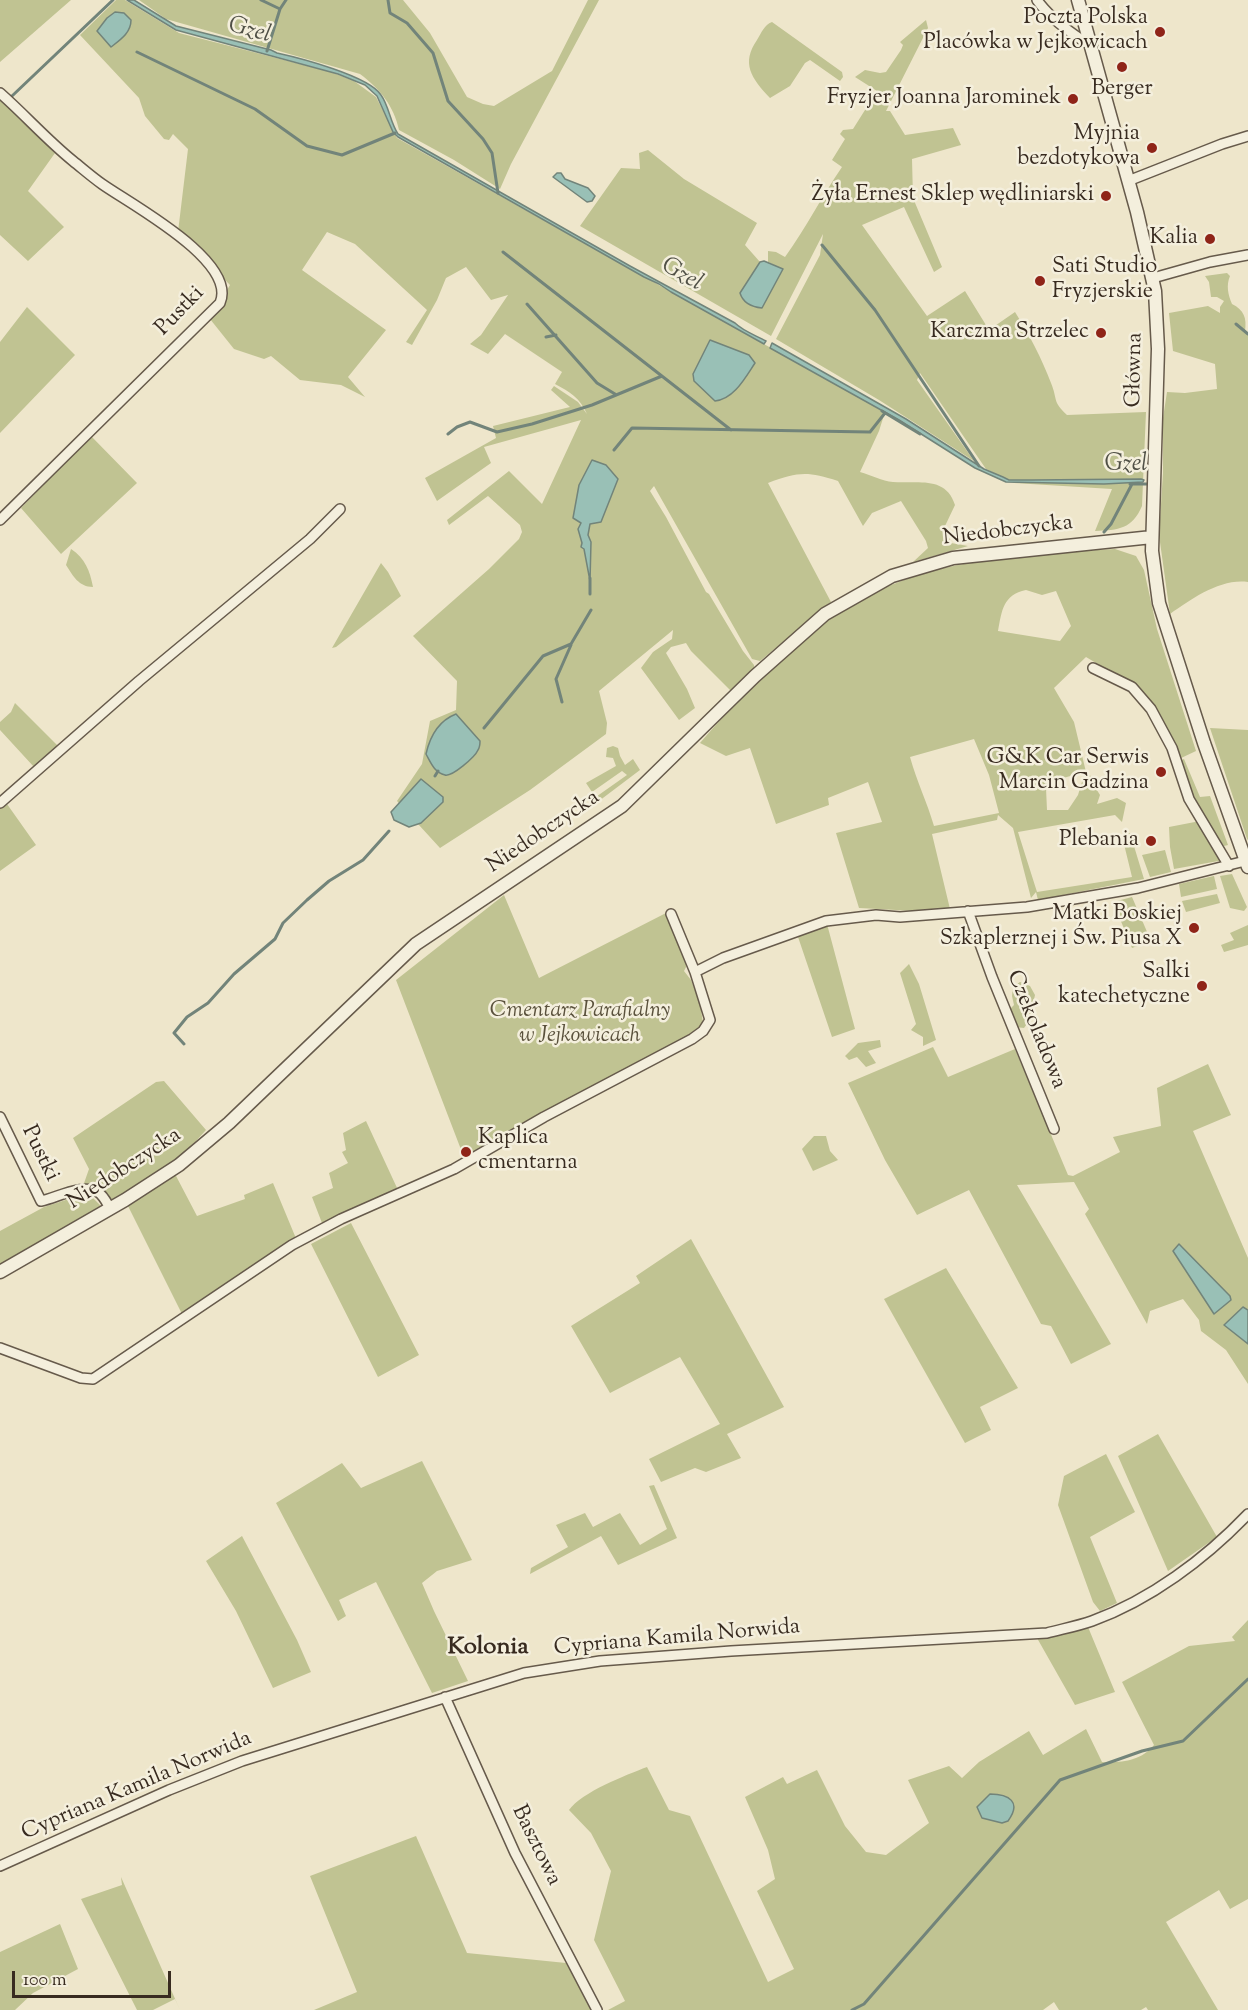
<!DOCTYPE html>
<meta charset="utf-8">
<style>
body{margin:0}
#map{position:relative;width:1248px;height:2010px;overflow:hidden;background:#eee6cb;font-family:"Sorts Mill Goudy",serif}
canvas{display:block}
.scale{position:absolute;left:12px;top:1971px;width:159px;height:27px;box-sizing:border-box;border:3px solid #382b20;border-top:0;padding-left:8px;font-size:18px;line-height:21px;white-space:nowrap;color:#382b20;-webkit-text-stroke:4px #f4efdd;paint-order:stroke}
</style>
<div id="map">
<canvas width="1248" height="2010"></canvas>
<div class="scale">100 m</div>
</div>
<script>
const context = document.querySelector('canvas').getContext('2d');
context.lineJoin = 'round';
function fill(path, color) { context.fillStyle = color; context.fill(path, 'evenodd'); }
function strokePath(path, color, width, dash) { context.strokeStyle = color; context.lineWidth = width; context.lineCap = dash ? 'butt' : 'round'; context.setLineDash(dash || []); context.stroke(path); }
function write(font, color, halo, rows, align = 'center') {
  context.font = font + ' "Sorts Mill Goudy",serif'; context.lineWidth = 5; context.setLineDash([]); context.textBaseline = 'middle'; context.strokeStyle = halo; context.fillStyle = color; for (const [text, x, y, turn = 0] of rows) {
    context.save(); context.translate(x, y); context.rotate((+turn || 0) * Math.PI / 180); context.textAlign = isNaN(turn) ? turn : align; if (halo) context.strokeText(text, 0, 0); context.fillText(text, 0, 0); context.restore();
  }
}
const green = new Path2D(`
 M0 0H71L0 62Z
 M116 0H125L179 33 331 72 354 81 376 97 397 138 885 412 879 431 860 472C871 475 882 481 893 482 916 484 946 475 955 505L945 526 951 543 968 546 913 562 928 548 926 541 901 501 872 513 863 526 838 481C807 471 798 472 768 483L831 602 760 661 752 659 654 486 650 491 666 517 706 592 709 594 743 651 754 665V668L732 692 691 651 686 643 671 647 666 653 687 689 695 708 679 720 641 668 653 652 672 639 673 630 599 691 607 723 606 734 530 790 440 848 397 801 422 764 430 721 456 710 457 681 413 636 489 569 519 539 522 532 520 525 488 496 449 525 447 520 509 471 542 504 581 420 484 447 491 463 437 501 425 478 496 438 493 426 570 407 551 390 554 386 578 402 587 414C580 398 570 392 555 384L562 372 505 334 488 354 470 344 481 335 508 295 491 300 466 267 446 278 437 300 412 345 406 342 427 310 355 244 327 232 302 270 386 330 348 377 365 397 341 385 300 380 271 356 264 359 234 349 210 319 230 285 178 232 188 149 173 134 169 140 164 139 145 116 139 98 80 35Z
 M139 0H403L430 33 467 97 483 104 494 106 552 71 588 0H599L511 164 500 189 454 160 399 130C394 106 380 89 360 74L166 19Z
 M926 20 928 28 886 111H890L905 135 953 128 961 145 912 159 913 198 942 267 934 272 904 207 862 225 927 316 965 291 989 330 1015 312C1029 334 1042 359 1051 383 1058 400 1052 401 1067 415L1146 412 1142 506C1132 529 1119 530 1095 531L1112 489 1014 483 986 469 920 373 917 380 974 461 879 400 776 339 820 255 823 234 771 336 580 226 621 168 640 169 639 153 648 150 684 179 757 223 745 245 760 262 740 294 782 269 768 262V251L776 252 785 257C806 228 822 196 842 167L832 160 845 139 840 134 843 130 853 129 877 91 855 77 865 70 880 73 886 72 901 50 903 45 900 42Z
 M772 22 842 72 843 77 840 81 810 60 805 63 790 86 770 98C751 78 741 63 757 40 762 32 764 25 772 22Z
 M0 99 55 153 28 191 64 227 28 261 0 235Z
 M1227 273 1230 276C1226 285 1228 295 1232 304 1244 310 1247 318 1245 331L1248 334V582C1221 578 1191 599 1170 614L1159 535 1163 473V418L1167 392 1185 393 1217 389 1215 364 1173 351 1169 313 1208 306 1220 313V307L1224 301 1217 297H1211L1209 282 1205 276Z
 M27 307 75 355 0 433V342Z
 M91 436 137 483 61 554 21 508Z
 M71 549C85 558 90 571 93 587 79 587 73 576 66 565Z
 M1115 549 1136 556 1144 570 1157 629 1196 751 1179 759 1128 682 1086 657 1054 688 1074 722 1086 772 1093 778 1095 787 1100 795 1097 804 1117 798 1126 803 1122 822 1115 815 1018 832 1037 892 1132 877 1122 836 1130 833 1144 879 1038 900 1036 892 1031 898 1013 828 998 815 997 820 932 834 950 909 915 911 859 908 836 833 882 822 868 782 828 798 829 805 776 824 750 748 726 756 700 743C757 678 821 610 904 580 972 556 1044 553 1115 549ZM1026 590 1042 595 1056 591 1071 626 1060 641 998 631C1002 610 1003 595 1026 590ZM974 739 989 775 999 813 934 826C927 802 917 782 910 757ZM1085 772 1078 795 1068 810H1047L1046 788 1052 781Z
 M381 563 388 572 401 596 336 647 332 648Z
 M15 703 58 746 34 767 0 730V722L11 712Z
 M1210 728 1248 730V840L1247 839Z
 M613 746 618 748 620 756 625 765 633 759 640 770 595 804 593 799 627 775 622 771 592 792 586 783 616 766 613 758 606 757 607 748Z
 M1184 759 1200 797 1210 796 1228 845 1224 846 1190 796 1179 761Z
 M7 804 36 845 0 871V809Z
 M1200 821 1224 860 1174 869 1170 847 1169 827Z
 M1165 850 1171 872 1150 877 1142 855Z
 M1232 874 1247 907 1244 911 1230 908 1220 876Z
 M1214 876 1217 889 1181 897 1179 884Z
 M1217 894 1220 903 1186 912 1182 901Z
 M504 895 539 978 666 913 687 965 684 971 691 980 700 1003 703 1023 695 1033 523 1123 465 1160 396 980Z
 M1132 897 1151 941 1132 948 1113 902Z
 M827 924 855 1029 832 1037 797 934Z
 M1248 925V945L1224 952 1221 945 1234 940 1230 933Z
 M909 964 919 984 936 1040 923 1046V1037L911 1030 916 1024 900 973Z
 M1020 982 1030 986 1035 995 1029 1021 1024 1028 1015 1027 1010 1009 1014 1005 1012 996 1013 987Z
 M880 1040 881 1047 868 1051 876 1063 866 1067 857 1057 849 1060 845 1056 858 1043Z
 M933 1047 948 1077 1015 1049 1068 1175 1073 1176 1120 1152 1113 1137 1161 1126 1157 1088 1208 1064 1231 1115 1193 1131 1248 1258V1384L1226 1350 1201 1331 1199 1320 1183 1299 1150 1311 1147 1324 1085 1214 1089 1209 1074 1182 1017 1185 1111 1344 1071 1364 1051 1326 1041 1324 969 1190 917 1215 885 1160 848 1083Z
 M164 1081 206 1130C180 1160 147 1182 112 1202L83 1186 89 1169 73 1138 156 1082Z
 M366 1121 398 1190 322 1223 312 1197 333 1188 329 1173 348 1163 342 1152 346 1150 343 1133Z
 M814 1136H826L830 1151 838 1160 813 1171 802 1149Z
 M175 1174 197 1216 245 1199 244 1195 273 1183 295 1236V1240L184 1318 128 1206H126Z
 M78 1196 92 1197 101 1206 80 1221 0 1269V1231L44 1207Z
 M351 1223 419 1355 378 1377 311 1244Z
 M691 1239 784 1407 727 1434 741 1458 706 1472 695 1468 661 1482 649 1459 720 1424 680 1357 610 1393 571 1326 640 1283 636 1276Z
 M946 1268 1018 1388 980 1407 991 1430 965 1443 884 1299Z
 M1158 1434 1217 1537 1168 1571 1118 1456Z
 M1106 1454 1135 1512 1090 1537 1117 1603 1100 1611 1093 1602 1058 1505 1064 1476Z
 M422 1461 472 1560 437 1571 422 1583 434 1611 468 1681 432 1693 376 1582 339 1600 346 1616 338 1621 276 1503 342 1463 361 1488Z
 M654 1485 677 1538 618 1565 601 1536 530 1574 531 1568 568 1547 556 1525 585 1513 593 1527 620 1513 640 1545 667 1529 649 1486Z
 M242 1536 297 1640 311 1672 273 1688 236 1611 206 1561Z
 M1248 1620V1899L1230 1909 1219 1890 1166 1922 1218 2010H1148L1146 2007 1141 2010H1059L1054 2002 1043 2010H608L625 2001 594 1940 611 1871 591 1833 569 1810C582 1792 626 1775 647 1767L669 1810 690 1816 768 1982 794 1969 757 1891 775 1879 768 1850 745 1797 783 1777 787 1784 817 1770 845 1826 866 1852 886 1855 929 1823 908 1780 949 1766 962 1778 979 1762 1029 1731 1043 1755 1086 1729 1102 1762C1121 1763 1141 1761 1154 1745L1122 1682 1189 1646 1235 1641 1232 1637Z
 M1088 1627 1115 1692 1075 1705 1037 1638Z
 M416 1836 467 1953 566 1963 592 2010H314L357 1992 310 1876Z
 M121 1877 180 2010 175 1999 153 2010H137L81 1899 122 1885Z
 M60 1924 78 1969 33 1993 15 2010H0V1952Z`);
const water = new Path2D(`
 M127 0H134L176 26 271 50 277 53C300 58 369 76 381 95 389 106 390 122 398 134L630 266 735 323C743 331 755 335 766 341L764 344 671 292 659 284 644 277 398 137 393 132 377 96 365 85 338 74 176 30Z
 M115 12 124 13 131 20C131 33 120 40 111 47L97 31 107 18Z
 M557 173H561L565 179 588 188 595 196 592 201 587 202 553 177Z
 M764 261 783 269 762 308C752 307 743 303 740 293L760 262Z
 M710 340 749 355 755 363C745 378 734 399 715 401L694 381 693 374Z
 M772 343 906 419 984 469 1003 477 1009 480H1032L1141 479 1144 480 1143 482 1104 484 1006 482 975 468 899 420 770 348Z
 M592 460 606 465 618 479 601 522 590 524 588 535 591 542 590 581 584 549 581 547 582 543 578 529 581 523 573 518 579 485Z
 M456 714 480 741C480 744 480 747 478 750 475 757 452 777 445 775 434 772 431 763 426 754 430 736 438 721 456 714Z
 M421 779 443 797V802L421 823 409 827 394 820 391 812Z
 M1179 1244 1230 1296 1231 1300 1214 1314 1173 1251Z
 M1243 1307 1248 1310V1344L1224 1325Z
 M990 1794C1009 1794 1022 1802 1008 1821L1002 1823 982 1818 977 1807Z`);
const stream = new Path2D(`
 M261 0 280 9
 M388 0 390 13 407 23 433 53 448 101 483 139 492 153 498 193
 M267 51 280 9 286 0
 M137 52 255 109 307 146 342 155 395 133
 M12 96 113 0
 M822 245 875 310 979 466
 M503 252 731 430
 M527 304 597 383 615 394
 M1236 324 1248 334
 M546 337 556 335
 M882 411 920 434
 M448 434 457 427 470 422 497 432 532 424 592 405 662 376
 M614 450 632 428 870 432 885 413
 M1130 484H1150
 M1104 532 1111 524 1132 484
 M590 578V594
 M562 702 556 679 571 645
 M484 728 543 656 571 644 591 610
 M435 776 438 771
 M184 1044 174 1033 187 1017 208 1003 234 974 275 939 283 923 307 900 329 881 363 860 389 831
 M852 2010 864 2004 1060 1780 1142 1751 1183 1741 1248 1679`);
const minor = new Path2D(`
 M1037 0C1050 18 1072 34 1090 45
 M0 93C25 115 47 140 73 161 83 169 92 177 102 184 130 204 238 261 220 303L0 520
 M1128 181 1222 144 1248 136
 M1153 278 1210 262 1248 255
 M1093 668 1132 687 1151 709 1172 748 1189 799 1229 866
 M0 803 139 681 310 539 340 509
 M968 911 992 977 1054 1129
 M695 972 723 958 826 921 876 915 900 917 1027 907 1138 888 1245 861
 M0 1117 41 1201C57 1198 81 1183 98 1192 103 1195 107 1203 110 1208
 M0 1348 81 1378 93 1379 292 1245 341 1219 454 1169 544 1117 692 1039 703 1031 710 1020 695 972 671 914
 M445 1697 515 1853 597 2010
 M0 1866 169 1790 242 1761 524 1673 600 1661 731 1651 1047 1633C1062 1629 1078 1626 1092 1621 1150 1600 1205 1559 1248 1514`);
const tertiary = new Path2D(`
 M1078 0 1137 212 1155 291 1158 349 1152 551 1159 603 1204 743 1248 867
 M0 1272 125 1200 179 1165 229 1123 416 944 622 806 755 676 825 614 892 576 953 558 1152 537`);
const markers = [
 [1160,32,6,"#8f2418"],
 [1122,67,6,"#8f2418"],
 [1073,99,6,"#8f2418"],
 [1152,148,6,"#8f2418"],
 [1106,196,6,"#8f2418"],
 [1210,239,6,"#8f2418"],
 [1040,281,6,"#8f2418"],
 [1101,333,6,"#8f2418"],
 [1161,772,6,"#8f2418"],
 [1151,841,6,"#8f2418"],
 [1194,928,6,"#8f2418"],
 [1202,986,6,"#8f2418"],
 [466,1152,6,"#8f2418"]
];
const poiNames = [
 ["Poczta Polska",1148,19],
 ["Placówka w Jejkowicach",1148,44],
 ["Berger",1122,90,"center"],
 ["Fryzjer Joanna Jarominek",1061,99],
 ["Myjnia",1140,135],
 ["bezdotykowa",1140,160],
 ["Żyła Ernest Sklep wędliniarski",1094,196],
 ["Kalia",1198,239],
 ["Sati Studio",1052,268,"left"],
 ["Fryzjerskie",1052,293,"left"],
 ["Karczma Strzelec",1089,333],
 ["G&K Car Serwis",1149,759],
 ["Marcin Gadzina",1149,784],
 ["Plebania",1139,841],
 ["Matki Boskiej",1182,915],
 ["Szkaplerznej i Św. Piusa X",1182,940],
 ["Salki",1190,973],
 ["katechetyczne",1190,998],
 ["Kaplica",478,1139,"left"],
 ["cmentarna",478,1164,"left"]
];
const streetNames = [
 ["Pustki",181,312,-46],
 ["Główna",1136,370,-89],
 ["Niedobczycka",1008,532,-7],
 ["Niedobczycka",544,833,-34],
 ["Czekoladowa",1035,1030,68],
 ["Pustki",39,1154,64],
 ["Niedobczycka",125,1170,-33],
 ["Cypriana Kamila Norwida",677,1639,-5],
 ["Cypriana Kamila Norwida",137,1787,-23],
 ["Basztowa",535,1846,64]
];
const parkNames = [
 ["Cmentarz Parafialny",580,1012],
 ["w Jejkowicach",580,1037]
];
const waterNames = [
 ["Gzel",249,32,15],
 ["Gzel",681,276,30],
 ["Gzel",1126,466]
];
const neighbourhoodNames = [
 ["Kolonia",488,1649]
];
fill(green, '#c0c392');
fill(water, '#99c0b6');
strokePath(water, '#72847a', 1.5);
strokePath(stream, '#72847a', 3);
strokePath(minor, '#665a4b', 12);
strokePath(tertiary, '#665a4b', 15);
strokePath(minor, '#f4efdd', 9);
strokePath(tertiary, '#f4efdd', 12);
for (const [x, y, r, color] of markers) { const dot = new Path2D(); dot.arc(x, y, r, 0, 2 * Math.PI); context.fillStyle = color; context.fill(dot); strokePath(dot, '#f4efdd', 2); }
write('22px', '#382b20', '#f4efdd', poiNames, 'right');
write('22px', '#382b20', '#f4efdd', streetNames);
write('italic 22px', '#5a513c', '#f4efdd', parkNames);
write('italic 24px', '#505046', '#f4efdd', waterNames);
write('bold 24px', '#382b20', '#f4efdd', neighbourhoodNames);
</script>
